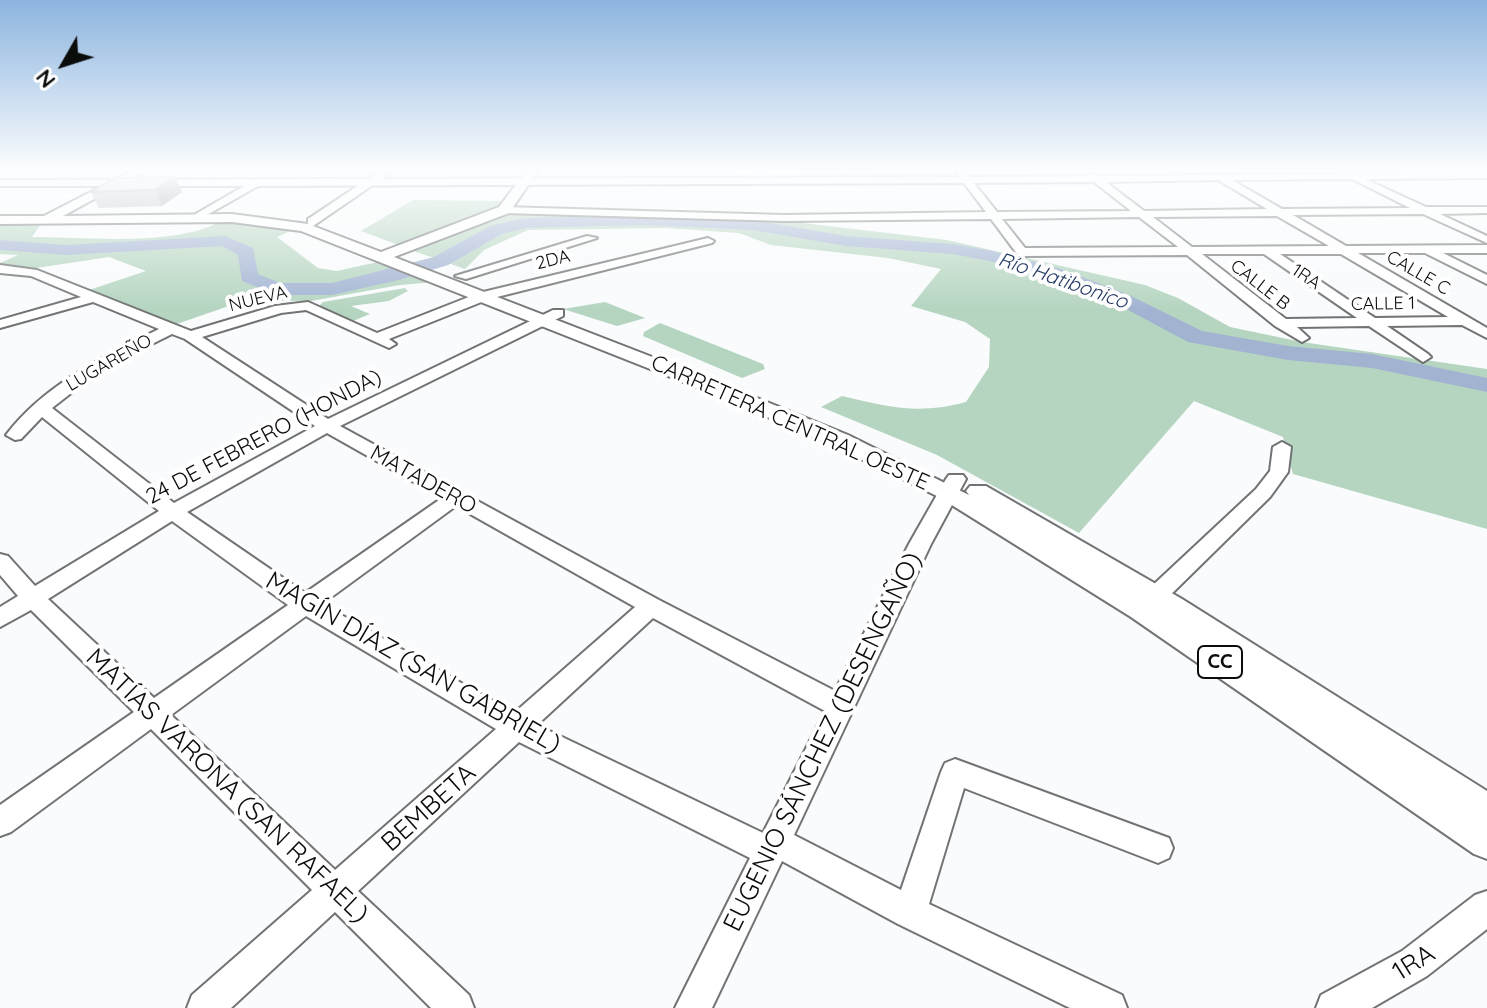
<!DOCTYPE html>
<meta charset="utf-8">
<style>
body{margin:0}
#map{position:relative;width:1487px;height:1008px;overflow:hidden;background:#f9fbfc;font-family:Quicksand,sans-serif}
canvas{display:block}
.north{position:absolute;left:24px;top:24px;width:80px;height:80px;-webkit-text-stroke:6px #fff;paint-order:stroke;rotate:231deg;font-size:22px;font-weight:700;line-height:32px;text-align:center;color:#0b0c0c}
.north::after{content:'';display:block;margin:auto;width:28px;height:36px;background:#0b0c0c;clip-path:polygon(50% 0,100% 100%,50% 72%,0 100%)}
</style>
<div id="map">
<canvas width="1487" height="1008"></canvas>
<div class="north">N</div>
</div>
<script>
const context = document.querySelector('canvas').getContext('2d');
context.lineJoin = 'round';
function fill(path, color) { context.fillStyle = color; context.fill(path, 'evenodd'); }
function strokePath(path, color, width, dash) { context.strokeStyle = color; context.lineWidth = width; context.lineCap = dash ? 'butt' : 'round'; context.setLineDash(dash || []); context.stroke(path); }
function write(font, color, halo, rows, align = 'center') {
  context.font = font + ' Quicksand,sans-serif'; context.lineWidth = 8; context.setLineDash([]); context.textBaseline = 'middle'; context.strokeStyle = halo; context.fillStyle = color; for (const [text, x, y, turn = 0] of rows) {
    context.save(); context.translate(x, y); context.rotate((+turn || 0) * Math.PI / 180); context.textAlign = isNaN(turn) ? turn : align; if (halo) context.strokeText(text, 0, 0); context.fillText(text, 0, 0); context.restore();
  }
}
const green = new Path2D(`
 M413 200 503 201 496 209 401 246 361 231Z
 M506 212 761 218 947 240 1145 285 1178 298 1230 327 1302 342 1487 369V529L1293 474 1283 437 1194 401 1079 533 937 455 821 407 842 396C889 407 918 415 966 402L989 367 990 339 965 322 911 306 941 269 888 258 771 245 739 233 665 228 528 230 484 250 465 269 411 250Z
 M221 221 295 229 277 237 318 268 337 271 382 261 434 282 400 285 311 301 246 300 174 325 89 290 146 271 109 257 23 270 0 267V263L18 255 0 254V225L41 224 32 237C85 237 176 247 221 221Z
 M405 288 408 291 389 301 351 306 370 314 353 321 319 306 323 302Z
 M605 302 645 318 617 326 563 309Z
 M660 323 763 364 765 369 742 378 643 336 644 332Z`);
const river = new Path2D(`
 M641 215 753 220 846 236 953 244 992 251 1064 270 1129 295 1202 331 1288 346 1372 354 1487 378V392L1372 368 1288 360 1188 342 1115 303 1050 278 990 261 953 254 846 246 753 230 641 225 526 228 502 234 448 265 399 280 332 295H277L242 281 238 255 222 246 66 255 0 250V240L66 245 225 236 253 248 258 274 280 283H332L434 257 490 226 526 218Z`);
const minor = new Path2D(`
 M962 171 969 177 1088 176 1093 173 1099 176 1487 172V178L1365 179 1426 207H1487V213L1440 214 1487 236V243L1423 214 1293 215 1346 246 1487 245V253H1443L1487 275V284L1425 253H1358L1487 328V338L1462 325 1387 326 1428 354 1431 357 1423 362 1369 326 1297 327 1309 338 1302 342 1275 326 1187 255 1022 256 1018 255 991 219 785 221 504 213 499 210 504 207 785 215 986 212 964 183 258 186 198 220 193 217 194 215 244 186H0V180L959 177 957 174ZM1352 179 1410 208 1282 209 1232 180ZM1218 180 1267 209 1144 211 1106 182ZM1094 182 1131 211 997 212 974 183ZM1277 216 1329 246 1192 247 1153 217ZM1139 217 1178 247 1025 248 1002 219ZM1202 254H1264L1357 318 1286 319ZM1280 254H1341L1448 317 1375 318Z
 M587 236 597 238 466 279 455 276Z
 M708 238 714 241 712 243 489 299 389 339 396 344 389 348 306 310 281 313 202 337 328 419 553 310H563V316L340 426 659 600 835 691 909 544 946 479 949 475H963L966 479 931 544 794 835 901 890 941 772 945 763 955 759 1169 838 1173 848 1169 858 1158 863 964 788 929 904 1122 995 1127 1008H1070L898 924 782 861 712 1008H675L750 858 519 742 358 891 469 995 474 1008H431L335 912 231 1008H187L192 995 312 890 151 729 11 832 0 836V805L134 712 31 610 0 627V607L18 596 0 575V554L8 556 35 586 159 511 42 417 21 439 15 440 6 435C45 384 103 357 159 329L93 302 0 328V320L81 297 31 276 0 273V265L37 270 191 331 275 306 308 302 377 333 479 293ZM172 334 185 339 315 426 174 503 52 408 102 369ZM327 433 442 498 305 593 187 512ZM456 506 635 607 514 713 322 604ZM172 521 288 605 154 698 48 599ZM306 616 496 729 335 870 171 715ZM653 618 825 711 763 833 537 725Z
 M1282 442 1291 447 1288 472 1270 497 1152 613 1144 615 1136 613 1132 607 1136 601 1256 489 1270 471 1273 447Z
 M1487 891V929L1427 976 1372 1008H1316L1321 995 1402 951 1475 895Z`);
const major = new Path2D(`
 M135 169H149L63 216 232 214 308 224V219L383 169H396L313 226 381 252 499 207 528 169H539L509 213 394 257 740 391 848 435 969 495 966 491 970 486H986L1182 599 1487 791V859L1474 854 1131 617 939 497 832 445 726 399 301 231 232 222 0 224V216H44Z`);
const wall = new Path2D(`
 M114 178 182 192 162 206 99 208 91 192Z`);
const shadedWall = new Path2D(`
 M175 177 182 192 162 206 155 190Z`);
const building = new Path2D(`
 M175 177 155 190 91 192 114 178Z`);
const farStreetnames = [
 ["2DA",553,260,-14],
 ["CALLE C",1418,273,30],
 ["1RA",1306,277,34],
 ["CALLE B",1260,285,38],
 ["NUEVA",258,299,-14],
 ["CALLE 1",1383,304,-1],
 ["LUGAREÑO",109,363,-30]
];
const farWaternames = [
 ["Río Hatibonico",1063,281,19]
];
const shields = [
 [1220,662,44]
];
const shieldNames = [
 ["CC",1220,662]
];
const streetNames = [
 ["CARRETERA CENTRAL OESTE",790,423,24],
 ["24 DE FEBRERO (HONDA)",264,437,-28],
 ["MATADERO",423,480,29]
];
const nearStreetnames = [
 ["MAGÍN DÍAZ (SAN GABRIEL)",413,663,30],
 ["EUGENIO SÁNCHEZ (DESENGAÑO)",823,742,-64],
 ["MATÍAS VARONA (SAN RAFAEL)",227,786,44],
 ["BEMBETA",429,808,-42],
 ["1RA",1414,963,-32]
];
fill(green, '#b5d5c0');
fill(river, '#a2b3d2');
strokePath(minor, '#727374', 4);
strokePath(major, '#727374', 4);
fill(minor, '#fff');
fill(major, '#fff');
fill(wall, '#babbbc');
fill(shadedWall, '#979999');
fill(building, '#d8dadb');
strokePath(building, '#979999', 2);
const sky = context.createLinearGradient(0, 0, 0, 310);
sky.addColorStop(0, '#8cb4df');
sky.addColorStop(0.55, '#fcfdfe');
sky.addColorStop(1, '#fcfdfe00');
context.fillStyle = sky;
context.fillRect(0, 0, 1487, 310);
write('18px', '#0b0c0c', '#fff', farStreetnames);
write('italic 20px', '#243a64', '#fff', farWaternames);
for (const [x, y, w] of shields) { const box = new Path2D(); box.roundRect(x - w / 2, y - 16, w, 32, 6); context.fillStyle = '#fff'; context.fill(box); strokePath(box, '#0b0c0c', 2); }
write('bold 20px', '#0b0c0c', null, shieldNames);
write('22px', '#0b0c0c', '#fff', streetNames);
write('26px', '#0b0c0c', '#fff', nearStreetnames);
</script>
